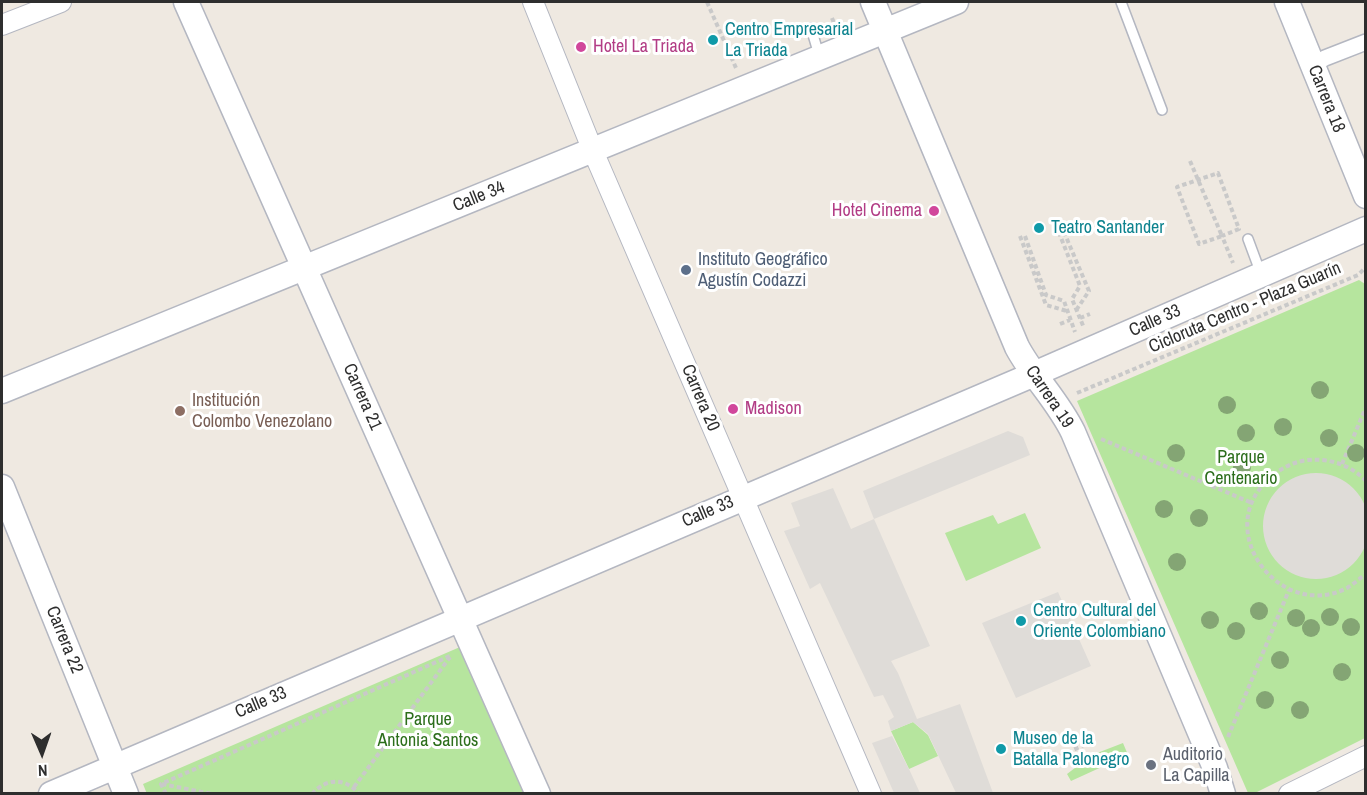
<!DOCTYPE html>
<meta charset="utf-8">
<style>
body{margin:0}
#map{position:relative;width:1367px;height:795px;overflow:hidden;background:#efe9e1;font-family:"Archivo Narrow",sans-serif}
canvas{display:block}
.frame{position:absolute;inset:0;border:3px solid #2e2e2e;pointer-events:none}
.north{position:absolute;left:12px;top:723px;width:60px;height:60px;-webkit-text-stroke:4px #fff;paint-order:stroke;rotate:178deg;font-size:16px;font-weight:700;line-height:24px;text-align:center;color:#2e2e2e}
.north::after{content:'';display:block;margin:auto;width:21px;height:27px;background:#2e2e2e;clip-path:polygon(50% 0,100% 100%,50% 72%,0 100%)}
</style>
<div id="map">
<canvas width="1367" height="795"></canvas>
<div class="frame"></div>
<div class="north">N</div>
</div>
<script>
const context = document.querySelector('canvas').getContext('2d');
context.lineJoin = 'round';
function fill(path, color) { context.fillStyle = color; context.fill(path, 'evenodd'); }
function strokePath(path, color, width, dash) { context.strokeStyle = color; context.lineWidth = width; context.lineCap = dash ? 'butt' : 'round'; context.setLineDash(dash || []); context.stroke(path); }
function write(font, color, halo, rows, align = 'center') {
  context.font = font + ' "Archivo Narrow",sans-serif'; context.lineWidth = 6; context.setLineDash([]); context.textBaseline = 'middle'; context.strokeStyle = halo; context.fillStyle = color; for (const [text, x, y, turn = 0] of rows) {
    context.save(); context.translate(x, y); context.rotate((+turn || 0) * Math.PI / 180); context.textAlign = isNaN(turn) ? turn : align; if (halo) context.strokeText(text, 0, 0); context.fillText(text, 0, 0); context.restore();
  }
}
const green = new Path2D(`
 M1359 280 1365 284V738L1255 793H1248L1077 401Z
 M1025 513 1041 548 966 581 945 533 993 515 998 524Z
 M460 647 526 793 147 794 143 784Z
 M913 722 928 735 938 756 909 769 891 731Z
 M1123 743 1128 755 1071 781 1067 774 1092 755Z`);
const plaza = new Path2D(`
 M1008 431 1023 437 1030 455 874 519 930 646 891 661 898 673 917 719 960 704 993 793H956L928 734 913 722 891 731 888 721 894 717 883 695 874 697 820 583 810 589 784 531 800 526 791 503 833 488 851 529 874 519 863 491Z
 M1263 526a53 53 0 1 1 106 0a53 53 0 1 1-106 0Z
 M1058 592 1091 666 1016 698 982 623Z
 M892 736 909 769 920 793H894L872 743Z`);
const path = new Path2D(`
 M707 2 736 68
 M832 18 836 28
 M1190 161 1222 236 1199 244 1177 187 1218 173 1239 229 1222 236 1233 263
 M1056 225 1080 286 1072 299 1084 328
 M1061 225 1089 291 1077 309
 M1020 236 1046 305 1067 311
 M1025 236 1046 295 1064 301 1075 332
 M1080 318 1090 314
 M1060 324 1070 320
 M1077 393 1358 275 1366 267
 M1101 439 1252 503
 M1342 464 1366 407
 M1366 481C1351 465 1329 458 1308 460 1292 462 1279 469 1268 480 1212 531 1280 622 1347 588 1354 584 1360 578 1366 574
 M1228 737 1289 590
 M1054 759 1088 743
 M162 784 212 794
 M354 787 450 657
 M166 794 161 784 450 656
 M312 794C326 778 345 777 359 794`);
const service = new Path2D(`
 M1121 2 1162 110
 M811 28 819 55
 M1248 239 1261 274`);
const pedestrian = new Path2D(`
 M1313 65 1325 58 1366 42`);
const minor = new Path2D(`
 M533 2 593 151 871 794
 M2 25 61 2
 M1289 794 1366 756`);
const tertiary = new Path2D(`
 M186 2 538 794
 M873 2 1017 347C1033 377 1058 401 1073 432L1215 768 1223 794
 M1287 2 1366 196
 M2 391 956 2
 M2 487 126 794
 M51 794 1025 378 1366 229`);
const trees = [
 [1320,390],
 [1227,405],
 [1283,427],
 [1246,433],
 [1329,438],
 [1176,453],
 [1356,453],
 [1242,467],
 [1164,509],
 [1199,518],
 [1177,562],
 [1259,611],
 [1330,617],
 [1296,618],
 [1210,620],
 [1351,627],
 [1311,628],
 [1236,631],
 [1280,660],
 [1342,672],
 [1265,700],
 [1300,710]
];
const markers = [
 [713,40,6,"#0f9aa8"],
 [581,47,6,"#d1479c"],
 [934,211,6,"#d1479c"],
 [1039,228,6,"#0f9aa8"],
 [686,270,6,"#5c6f8a"],
 [733,409,6,"#d1479c"],
 [180,411,6,"#8d6e63"],
 [1021,621,6,"#0f9aa8"],
 [1001,749,6,"#0f9aa8"],
 [1151,765,6,"#6b7280"]
];
const cultureNames = [
 ["Centro Empresarial",725,30],
 ["La Triada",725,51],
 ["Teatro Santander",1051,228],
 ["Centro Cultural del",1033,611],
 ["Oriente Colombiano",1033,632],
 ["Museo de la",1013,739],
 ["Batalla Palonegro",1013,760]
];
const hotelNames = [
 ["Hotel La Triada",593,47],
 ["Hotel Cinema",922,211,"right"],
 ["Madison",745,409]
];
const streetNames = [
 ["Carrera 18",1326,99,68],
 ["Calle 34",479,197,-22],
 ["Cicloruta Centro - Plaza Guarín",1245,308,-23],
 ["Calle 33",1155,321,-24],
 ["Carrera 21",362,397,66],
 ["Carrera 19",1049,397,56],
 ["Carrera 20",700,398,67],
 ["Calle 33",708,512,-23],
 ["Carrera 22",64,640,68],
 ["Calle 33",261,703,-23]
];
const serviceNames = [
 ["Instituto Geográfico",698,260],
 ["Agustín Codazzi",698,281]
];
const educationNames = [
 ["Institución",192,401],
 ["Colombo Venezolano",192,422]
];
const parkNames = [
 ["Parque",1241,458],
 ["Centenario",1241,479],
 ["Parque",428,720],
 ["Antonia Santos",428,741]
];
const worshipNames = [
 ["Auditorio",1163,755],
 ["La Capilla",1163,776]
];
fill(green, '#b6e59e');
fill(plaza, '#dfdcd8');
strokePath(service, '#b4b7c1', 12);
strokePath(pedestrian, '#b4b7c1', 18);
strokePath(minor, '#b4b7c1', 22);
strokePath(tertiary, '#b4b7c1', 27);
strokePath(path, '#c9c9c9', 4, [4.5, 3]);
strokePath(service, '#fff', 9);
strokePath(pedestrian, '#fff', 15);
strokePath(minor, '#fff', 20);
strokePath(tertiary, '#fff', 24);
context.fillStyle = '#84a574';
for (const [x, y] of trees) { context.beginPath(); context.arc(x, y, 9, 0, 2 * Math.PI); context.fill(); }
for (const [x, y, r, color] of markers) { const dot = new Path2D(); dot.arc(x, y, r, 0, 2 * Math.PI); context.fillStyle = color; context.fill(dot); strokePath(dot, '#fff', 2); }
write('18px', '#0d838f', '#fff', cultureNames, 'left');
write('18px', '#b23c85', '#fff', hotelNames, 'left');
write('18px', '#2e2e2e', '#fff', streetNames);
write('18px', '#4e5e75', '#fff', serviceNames, 'left');
write('18px', '#785e54', '#fff', educationNames, 'left');
write('18px', '#2c6e1b', '#fff', parkNames);
write('18px', '#5b616d', '#fff', worshipNames, 'left');
</script>
